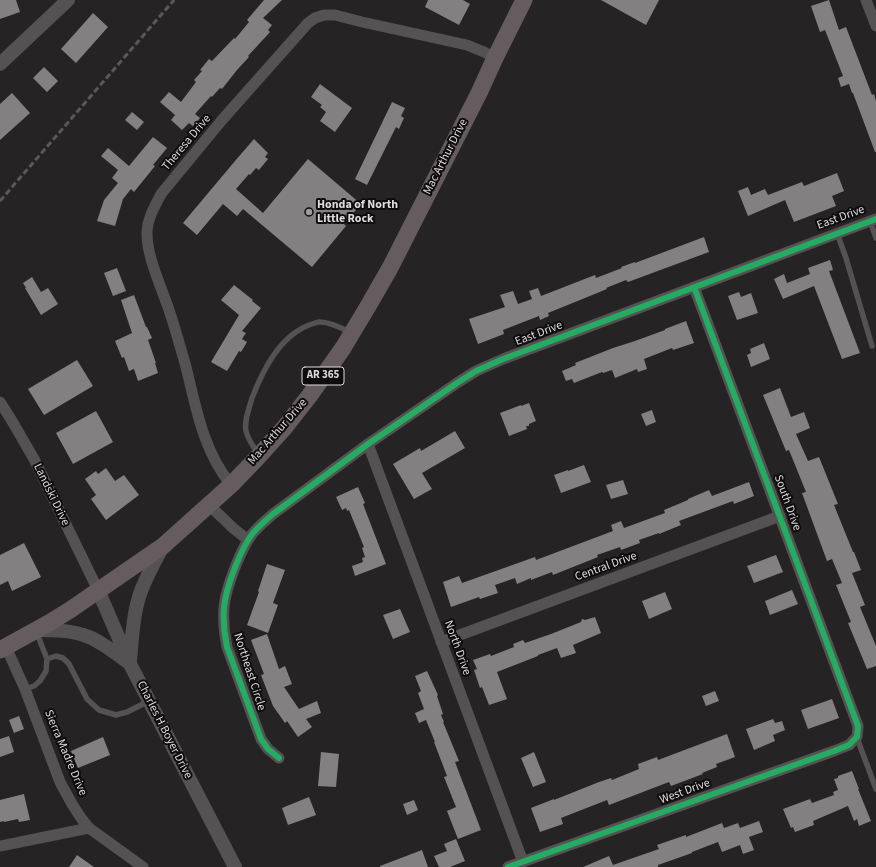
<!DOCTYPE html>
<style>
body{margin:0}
canvas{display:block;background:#252324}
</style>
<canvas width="876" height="867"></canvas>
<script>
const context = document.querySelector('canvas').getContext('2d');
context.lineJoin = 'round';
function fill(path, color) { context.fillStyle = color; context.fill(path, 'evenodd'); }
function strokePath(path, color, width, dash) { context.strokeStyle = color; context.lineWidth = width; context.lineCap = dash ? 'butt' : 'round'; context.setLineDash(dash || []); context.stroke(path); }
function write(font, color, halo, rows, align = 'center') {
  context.font = font + ' "Source Sans 3",sans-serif'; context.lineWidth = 4; context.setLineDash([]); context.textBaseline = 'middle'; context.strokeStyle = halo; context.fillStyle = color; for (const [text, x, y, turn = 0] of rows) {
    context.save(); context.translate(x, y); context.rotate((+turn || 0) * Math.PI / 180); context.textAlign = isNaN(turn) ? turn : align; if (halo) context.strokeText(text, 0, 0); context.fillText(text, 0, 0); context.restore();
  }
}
const building = new Path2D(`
 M0 0H16L20 12 0 19Z
 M264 0H282L263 18 272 25 268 30 270 32 248 56 249 57 237 70 222 89 220 88 212 97 211 96 195 114 200 118 193 126 189 123 182 130 171 120 175 115 160 102 169 92 181 102 196 82 194 80 202 71 200 70 209 59 212 61 234 38 235 39 249 22 247 20Z
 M428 0H463L470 4 459 25 425 7Z
 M601 0H659L646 25Z
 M829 0 839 30 846 27 872 95 874 94 876 101V152H875L853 93H852L849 84 841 87 838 78 843 76 825 30 820 32 811 6Z
 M93 13 108 27 76 63 61 49Z
 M44 67 58 81 47 92 33 78Z
 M320 84 352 108 335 132 320 121 326 112 320 107 322 105 311 97Z
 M12 93 30 113 0 140V104Z
 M392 102 405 108 401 116 404 118 399 129 396 127 367 185 355 179Z
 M132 112 144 122 137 130 125 120Z
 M153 137 167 148 153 165 155 166 134 192 131 189 123 199 115 226 97 221 104 200 118 183 112 178 118 170 101 156 108 148 129 166Z
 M254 139 268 153 265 157 268 159 259 170 256 168 250 175 249 174 236 189 263 213 308 159 361 204 344 224 346 226 312 267 243 209 237 216 223 204 197 235 183 223 214 186 235 161Z
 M837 173 844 191 832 196 836 206 794 222 785 200 748 216 738 191 748 187 751 195 765 189 768 195 802 182 804 186Z
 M704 237 709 252 628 282 626 280 606 288 607 289 548 313 549 316 540 320 539 316 503 330 504 334 478 344 469 319 505 307 500 295 513 291 518 304 532 299 529 291 538 288 541 296 595 275 596 278 622 268 621 267 635 262V263Z
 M830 260 833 270 829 271 860 353 842 359 814 286 783 299 774 279 784 274 787 283 810 274 808 268Z
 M117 268 126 291 113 296 104 273Z
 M32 277 41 292 48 288 58 304 41 315 25 288H26L23 283Z
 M234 285 253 300 252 301 261 308 242 331 246 333 242 339 247 342 241 352 239 351 227 371 211 362 239 315 221 300Z
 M739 292 741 297 751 293 758 313 737 320 728 296Z
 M134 295 146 327H147L152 338 148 340 156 363H155L158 373 138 381 134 369 129 371 124 357 122 358 115 341 132 333 121 300Z
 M686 321 694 343 673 350 672 348 644 359 647 369 638 372 637 369 615 378 612 370 603 373 602 372 574 383 572 379 566 381 562 371 576 365 575 363 613 348 635 341 665 330V329Z
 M764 343 770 359 751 367 747 355 751 353 750 349Z
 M77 360 93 386 44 415 28 389Z
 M780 388 791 417 804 412 810 428 796 434 808 461 819 457 838 504 834 505 853 552H854L861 570 852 573 865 605 860 607 876 646V666L867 669 848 623 851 622 836 585 842 583 832 559 827 561 802 493 806 492 789 450 786 451 763 395Z
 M529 403 536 421 529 424V426H526L527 429 509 436 500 413 521 405V406Z
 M652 410 656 422 646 426 641 414Z
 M96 411 113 442 73 464 56 433Z
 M455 431 465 448 422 473 432 489 414 499 393 464 420 448 421 451Z
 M584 465 591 482 561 493 554 475 568 470V471Z
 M106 468 115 481 124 475 139 495 106 520 91 499 96 495 85 479 96 471 98 474Z
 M623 480 628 494 611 499 606 485Z
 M749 482 754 496 734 504 733 501 679 521 681 525 659 534V533L639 540 640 543 621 550 620 547 597 555 598 557 553 575 552 572 531 580V578L517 584 515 578 495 585 498 593 480 599 479 597 451 607 443 582 459 576 462 583 535 557 536 560 613 531 611 525 621 521 624 528 665 513 664 510 688 500V499L709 490 712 496Z
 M358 487 365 503 363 504 386 564 355 576 352 566 363 562 362 558 365 557 362 548 364 547 349 510 347 511 346 508 342 510 336 497Z
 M24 543 41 577 12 591 8 581 0 585V555Z
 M776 555 783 572 754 583 747 566Z
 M267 564 285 570 273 603 278 605 268 633 247 625 259 592 258 591Z
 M792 590 798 604 770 615 765 601Z
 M665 592 672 609 649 619 642 601Z
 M400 609 410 632 393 639 383 615Z
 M595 617 601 633 573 645 576 653 561 658 557 648 538 655V656L497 672 507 699 489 705 482 687 480 688 474 670 477 669 473 660 490 654 491 656 514 647 513 644 523 640 525 643 551 634 581 622 582 619 585 620Z
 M267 634 279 669 285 666 292 684 284 687 299 709 317 701 321 713 306 719 312 727 298 737 287 721 285 723 273 706 261 675 264 674 251 640Z
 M427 671 438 695 437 696 443 714 441 715 444 722H443L459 761 455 762 481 830 458 839 447 811 456 807 444 777 447 776 434 742H435L426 720 419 723 415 713 424 709 418 693 421 691 415 676Z
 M715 691 719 701 706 706 702 696Z
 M832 699 839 718 808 729 801 710Z
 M19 716 24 729 14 733 9 720Z
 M773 719 775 723 782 721 785 730 773 735 775 741 754 750 746 729Z
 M727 734 735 757 716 764 717 767 702 773 703 774 671 786 669 782 609 805 607 800 561 818 563 824 540 832 531 808 554 799V800L599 782 611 778 612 780 639 769 638 764 657 757 658 760Z
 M9 736 14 752 0 757V739Z
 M103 737 110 755 78 768 71 751Z
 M321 752 339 754 336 787 318 786Z
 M534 752 546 782 533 787 521 758Z
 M852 771 859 789H858L871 821 859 826 857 819 854 821 848 806 813 821 814 825 795 832 793 827 791 828 783 809 810 799 812 803 834 795 833 792 838 790 834 779 838 778V776Z
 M24 794 30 820 19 822 18 819 4 822V821L0 822V800Z
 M309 797 316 815 288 825 282 808Z
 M414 800 418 810 407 815 403 804Z
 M759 821 763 832 749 837 754 850 743 854 740 845 722 852 718 842 692 852V853L658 865V867H583L609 856 613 865 659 849 657 845 686 835V837L722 823 724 828 738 823 740 828Z
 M456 839 465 861 450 867H439L434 856 447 851 444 844Z
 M422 850 428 867H380V866Z
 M77 855 94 867H69Z`);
const service = new Path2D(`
 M870 221 876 238
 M837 233 846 258 872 346
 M258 453C253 446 248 440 246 431 244 420 249 409 252 398 263 370 279 337 309 325 312 324 315 323 318 322 326 321 342 328 350 332
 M47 659 56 656 63 658 69 664 87 699 99 710 116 715 127 712 149 701
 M25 689 34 686 40 681 46 671 47 659 36 631
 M857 738 876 789`);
const minor = new Path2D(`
 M866 0 876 26
 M0 402 12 421 34 459 98 590
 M368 444 523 862
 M231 485C202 449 196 406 185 363 180 347 176 331 171 316 163 290 146 257 147 231 148 217 155 206 161 194L222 120 308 23 315 18 324 15H335L362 22 467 45 484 52 495 58
 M209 505 233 528 248 540
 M441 642 780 516
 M6 647 25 689 60 782 72 804 81 818 89 828 143 867
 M279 758 268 749 261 739 227 647C224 633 223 621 224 607 226 587 241 548 253 533 259 526 266 520 273 514L368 444 457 383 476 371 503 359 876 219
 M0 846 89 828
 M508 867 834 751 849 745 857 737 858 726 694 287`);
const tertiary = new Path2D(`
 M0 64 68 0
 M98 590 130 664 235 867
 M36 630C53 630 72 630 89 637 103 643 116 653 129 663
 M130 661C132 638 133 613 141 591 147 575 155 561 163 546`);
const primary = new Path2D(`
 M0 650 49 623 70 610 163 546 231 485 257 458 285 427 310 395 343 348 367 308 390 268 479 93 495 58 524 0`);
const rail = new Path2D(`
 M0 201 174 0`);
const cycleway = new Path2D(`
 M279 758 268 749 261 739 227 647C224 633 223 621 224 607 226 587 241 548 253 533 259 526 266 520 273 514L368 444 457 383 476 371 503 359 876 219
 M508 867 834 751 849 745 857 737 858 726 694 287`);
const markers = [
 [309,212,4,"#9d9b9c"]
];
const shields = [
 [323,376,42]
];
const shieldNames = [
 ["AR 365",323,376]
];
const streetNames = [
 ["Theresa Drive",187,143,-50],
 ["Mac Arthur Drive",446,157,-63],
 ["East Drive",841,218,-20],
 ["East Drive",539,334,-21],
 ["Mac Arthur Drive",278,432,-49],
 ["Landski Drive",51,495,64],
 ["South Drive",787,503,70],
 ["Central Drive",606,567,-20],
 ["North Drive",457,648,70],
 ["Northeast Circle",249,672,72],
 ["Charles H Boyer Drive",164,730,63],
 ["Sierra Madre Drive",65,753,67],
 ["West Drive",685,792,-20]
];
const poiNames = [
 ["Honda of North",317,205],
 ["Little Rock",317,219]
];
fill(building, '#828081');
strokePath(service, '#545253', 5.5);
strokePath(minor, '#545253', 11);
strokePath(tertiary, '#545253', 14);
strokePath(primary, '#665c60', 17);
strokePath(rail, '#5a5859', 3, [6, 3]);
strokePath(cycleway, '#26ab63', 6);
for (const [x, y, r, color] of markers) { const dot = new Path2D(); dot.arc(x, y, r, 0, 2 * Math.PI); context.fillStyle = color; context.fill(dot); strokePath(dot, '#0e0c0d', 1.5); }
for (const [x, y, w] of shields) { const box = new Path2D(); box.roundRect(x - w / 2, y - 9, w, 18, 3); context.fillStyle = '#0e0c0d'; context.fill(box); strokePath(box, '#dedbdc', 1); }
write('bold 11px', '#dedbdc', null, shieldNames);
write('12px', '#dedbdc', '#0e0c0d', streetNames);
write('bold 12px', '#dedbdc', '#0e0c0d', poiNames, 'left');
</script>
